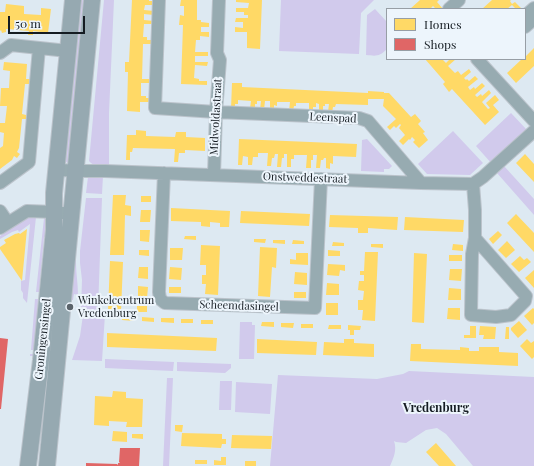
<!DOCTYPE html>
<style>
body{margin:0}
#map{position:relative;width:534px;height:466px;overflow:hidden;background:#dde9f2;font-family:"Playfair Display",serif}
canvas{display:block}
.legend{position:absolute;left:386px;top:8px;width:140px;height:52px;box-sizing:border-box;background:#edf5fc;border:1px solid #979ea5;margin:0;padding:5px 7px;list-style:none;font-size:12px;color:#151c22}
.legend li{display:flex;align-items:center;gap:8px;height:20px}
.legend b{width:20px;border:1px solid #979ea5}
.scale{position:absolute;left:8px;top:16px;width:77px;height:18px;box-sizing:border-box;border:2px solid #151c22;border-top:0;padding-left:5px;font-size:12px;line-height:14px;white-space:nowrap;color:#151c22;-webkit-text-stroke:3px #edf5fc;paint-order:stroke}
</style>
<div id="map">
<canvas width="534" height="466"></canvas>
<ul class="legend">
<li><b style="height:11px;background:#ffd966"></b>Homes</li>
<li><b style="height:11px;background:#e06666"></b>Shops</li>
</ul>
<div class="scale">50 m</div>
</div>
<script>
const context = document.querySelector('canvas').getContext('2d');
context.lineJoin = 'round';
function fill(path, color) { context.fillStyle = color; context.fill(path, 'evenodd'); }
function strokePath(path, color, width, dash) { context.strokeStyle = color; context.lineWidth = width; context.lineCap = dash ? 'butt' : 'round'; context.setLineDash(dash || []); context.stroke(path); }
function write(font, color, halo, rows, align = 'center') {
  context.font = font + ' "Playfair Display",serif'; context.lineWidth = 4; context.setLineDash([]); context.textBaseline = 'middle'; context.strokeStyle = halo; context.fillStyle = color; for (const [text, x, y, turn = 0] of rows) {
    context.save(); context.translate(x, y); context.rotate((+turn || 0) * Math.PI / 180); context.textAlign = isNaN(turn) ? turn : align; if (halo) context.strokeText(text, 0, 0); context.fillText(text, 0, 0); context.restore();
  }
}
const green = new Path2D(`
 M77 0H90L71 164 66 162 62 157Z
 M104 0H114L109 113V166C102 166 94 167 89 161Z
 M281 0H374L361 13 359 54 279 51Z
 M375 9 387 22V49C379 57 376 56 366 55L367 15Z
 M511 113 527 130 492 164 476 146Z
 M453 131 483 163 470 175 427 174 418 164Z
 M367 139 392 166 389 169H384V172L361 171 362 140Z
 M504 166 534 199V215L497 173Z
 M103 176 102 194 86 193 88 177Z
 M86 198H102L98 310H81L82 280 80 263V251Z
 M27 217H36L27 303 23 298V293L21 290V281L25 280 30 224 19 232 18 230 12 232 0 239V236Z
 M44 218H45L50 222 47 237H44L39 292H36Z
 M74 221H79C77 235 75 249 76 263 76 273 78 284 78 295L74 294 73 300H71Z
 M35 299H38L37 321H39L35 356H30V354H34L35 350H31Z
 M88 313 105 314 102 361 72 360 80 336 83 315H87Z
 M240 322H252V325H255L254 359H239Z
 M105 359 174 362 173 371 105 368Z
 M177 362 231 364V368L225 373 177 371Z
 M409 371 534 377V466H473L446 434 437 428 426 430 406 443 396 442 394 441C397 450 394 457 390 466H270L278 375 377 379 403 374Z
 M167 378H173L169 466H163Z
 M220 381H232L231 410H219Z
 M236 382 272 384 270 414 235 412Z`);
const homes = new Path2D(`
 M132 0H149V1H154V5H145L144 10 154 11V15L144 14V20L154 21V24H144L143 37H147V40H153V44H143L142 79H151V83H141V96H146V98H150V102H140V112L127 111 128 72H125V62H129Z
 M181 0H197V20H201V22L209 23V27H201V32H209V37L200 36V40H196L195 52H208V56H195V62H208L207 66 195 65 194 78 199 79V81H207V85L181 84 183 25H179L180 15 184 16V6H180Z
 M236 0H262L260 49 247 48V32H235V27L243 28V22H235L236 18H248V15H244V12H236V8H248L249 3 236 2Z
 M420 0H439L437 2 443 9H436L433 6 430 9H410Z
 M492 0H511L510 1 512 4 515 2 521 8 519 9H516L512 5 507 9H503L502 8 501 9H482Z
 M6 4 24 6V14L41 15V8L51 9 48 33 33 31V35H28L29 31 8 29H6V32L2 33 1 30 0 31V12H5Z
 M534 48V66L516 83 507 73 522 59H525V57Z
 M425 59H442L446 63 450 59H456L448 66 455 73 458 71 461 75 469 69 471 72 464 78 466 80 467 79 469 81 475 76 478 79 468 87 470 90 474 87 475 89 482 83 485 86 475 95 477 97 481 94 482 96 489 90 491 93 482 102 488 109 490 108 486 103 495 95 499 100 493 105 499 112 485 125 452 89 449 92 443 84 445 82Z
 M4 62 27 64 26 79H30L29 84H25L22 114 26 115V119H22L19 148 17 152 20 154 17 158 14 156 12 160 0 169V148L3 146 4 133 0 132V123H5L7 106H0L1 88H9L10 71 3 70Z
 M232 83H242V87L368 93V91L384 92V93H389L411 117 415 114 421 121 418 124 425 132 423 133 428 140 419 148 413 142 415 140 412 137 410 140 409 139 403 145 399 141 405 135 399 128 401 125 400 124 396 128 394 126 390 130 387 127 396 119 383 106 384 99H368V105L336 104 335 107H333L332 113 328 112 329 104H325V106H323V112H319V104L316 103V107H313V112H309V103H296V106H294L293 111H289L290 102H277V106L274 105V110H270V101H265L264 110H260L261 101H257V104H255V110L250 109 251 101 238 100V104H235V109H231Z
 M136 130 146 131V136L175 137 176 132H186V137L205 138V151L185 150V153H179L178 162H174L175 149 133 148 132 152H130V160H126L127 135H136Z
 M239 139 357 144 356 157 333 156V164L330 163V169L326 168V158H324L323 160H321L320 168H316L317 155H313V160H311V168H306L307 155H294V159H291V167H287V154H284V158H282L281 167H277L278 154H275L274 158H272L271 166H267L268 153H258V157H253L252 165H248V157L243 156 242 165H238Z
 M525 154 534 164V182L516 163Z
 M113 195H126L125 205 131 206V216L125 215 124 255H110Z
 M141 196H151V202H141Z
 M171 208 230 211 229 227H220V223L210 222V227L201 226V222L171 221Z
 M141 210H151L150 222H140Z
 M241 211 310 214 309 226 240 223Z
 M516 214 534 233V252L507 223Z
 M330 215 398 217 397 230 368 228V233H358V228L329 227Z
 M405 217 464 220 463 232 404 230Z
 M27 229 22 281 0 249V247L6 243 4 240 15 234 19 233 20 234Z
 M140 230H150L149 242 140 241Z
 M498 231 502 235 493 244 489 239Z
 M185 236H196V240L184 239Z
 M254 239H266L265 243 254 242Z
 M273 240H285V244L273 243Z
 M293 240 304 241V244H292Z
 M507 241 515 250 506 258 498 250Z
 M333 242 344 243V246H332Z
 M371 244H383V248L371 247Z
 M453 244 463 245V251L452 250Z
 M201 245 220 246 218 295 205 294 206 284H202V275H206V265H200Z
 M260 247 277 248 276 268 272 267 270 297 258 296Z
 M170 248H183L182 260H170Z
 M139 250H149V256L139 255Z
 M328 250 340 251V256H328Z
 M365 252H378L375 321 362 320 363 310H358V300H363L364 291 358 290 359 281H364V275H360V271H364Z
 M296 253H308V265L290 264V259L296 260Z
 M414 253 427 254 424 323 412 322Z
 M449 255H462V261H449Z
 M520 256 524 260 527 258 531 262 519 272 511 264Z
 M110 261 123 262 121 312 108 311Z
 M328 264 345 265V271L340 270 339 276 327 275Z
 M139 267H148V279L138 278Z
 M170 267 182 268 181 280 169 279Z
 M450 269H462L461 281 449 280Z
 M534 270V288L525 278Z
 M295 272 307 273V285L294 284Z
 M327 283 339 284V295H326Z
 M138 286 148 287 147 298H138Z
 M169 287H181V293H169Z
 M449 288 461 289V300H448Z
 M294 292H306V298H294Z
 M326 303H338V315H326Z
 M137 306H147V312H137Z
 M448 308H460V320L447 319Z
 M533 308 534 309V323L532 325 524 316Z
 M122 316 134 317V321L122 320Z
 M142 317 154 318V322L142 321Z
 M161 318H174V323L161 322Z
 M181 319H193V323H181Z
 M201 320H213V324H201Z
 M519 321 527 330 518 338 511 330V328Z
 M262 322H274V327L261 326Z
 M281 323H294L293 328 281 327Z
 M301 324H313V328H301Z
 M329 325H341V329H328Z
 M348 325 361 326 360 330H354V335H350V330H348Z
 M470 326H476V338H464V335H470Z
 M480 326 496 327 495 339H483L484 335H479Z
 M506 327H509V339H505Z
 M107 333 217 338 216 351 107 347Z
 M257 339 317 342 316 355 257 353Z
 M344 339H354V343L374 344V357L323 355 324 342 344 343Z
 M527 339 531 343 534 341V357L532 359 520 346Z
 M411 344H421V349L460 350V347L469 348V351H479V347H499V352L518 353V366L410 361Z
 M113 391 126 392V398L143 399 142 427H126L127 422 109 421V426L94 425 95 396 112 397Z
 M175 425H183L182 432 175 431Z
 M113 431 127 432V442L112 441Z
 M182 433 222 434V439H226V444H222L221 448 181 446Z
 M132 434H143V439L132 438Z
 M232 435 272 436 271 449 231 448Z
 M436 443 443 451 456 466H439L426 452Z
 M221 457H226V465H214V460L221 461Z
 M195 460H207V464H195Z
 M245 461H256V466H245Z`);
const shops = new Path2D(`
 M0 338 8 339 1 409H0Z
 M120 448H140L139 466H86V463L117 464 118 465V463H120L119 462Z`);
const street = new Path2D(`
 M159 0 155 108 216 112 359 118 368 121 421 183
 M449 9 459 0
 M525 16 534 8
 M525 27 534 19
 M0 53 11 45 68 51
 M477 59 534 121
 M57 170 86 171H105L421 183 473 184 483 177 534 131
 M164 173 159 292 160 299 165 303 315 308 321 179
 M214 175 216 112 220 60 217 53 219 0
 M0 183 29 162 39 48
 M473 184 475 210V238L526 296 525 301 511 315 496 317 471 315 472 254 475 238
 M0 211 8 223
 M0 228 27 211 54 212 71 214`);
const secondary = new Path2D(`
 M28 466 41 360 54 230V193L73 0
 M47 466 92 0`);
const markers = [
 [70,307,4,"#5b646b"]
];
const streetNames = [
 ["Midwoldastraat",216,117,-87],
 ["Leenspad",333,118,3],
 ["Onstweddestraat",305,178,2],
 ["Scheemdasingel",239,306,2],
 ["Groningensingel",43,339,-84]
];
const poiNames = [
 ["Winkelcentrum",78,301],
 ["Vredenburg",78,314]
];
const neighbourhoodNames = [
 ["Vredenburg",436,408]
];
fill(green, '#d1caec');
fill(homes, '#ffd966');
fill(shops, '#e06666');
strokePath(street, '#bbc3cb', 14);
strokePath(secondary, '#bbc3cb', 18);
strokePath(street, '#97abb1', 12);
strokePath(secondary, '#96a9b1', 16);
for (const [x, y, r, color] of markers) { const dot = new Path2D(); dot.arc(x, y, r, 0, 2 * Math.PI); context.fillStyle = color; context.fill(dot); strokePath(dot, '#edf5fc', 1.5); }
write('11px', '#151c22', '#edf5fc', streetNames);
write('11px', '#151c22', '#edf5fc', poiNames, 'left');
write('bold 12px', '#151c22', '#edf5fc', neighbourhoodNames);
</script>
